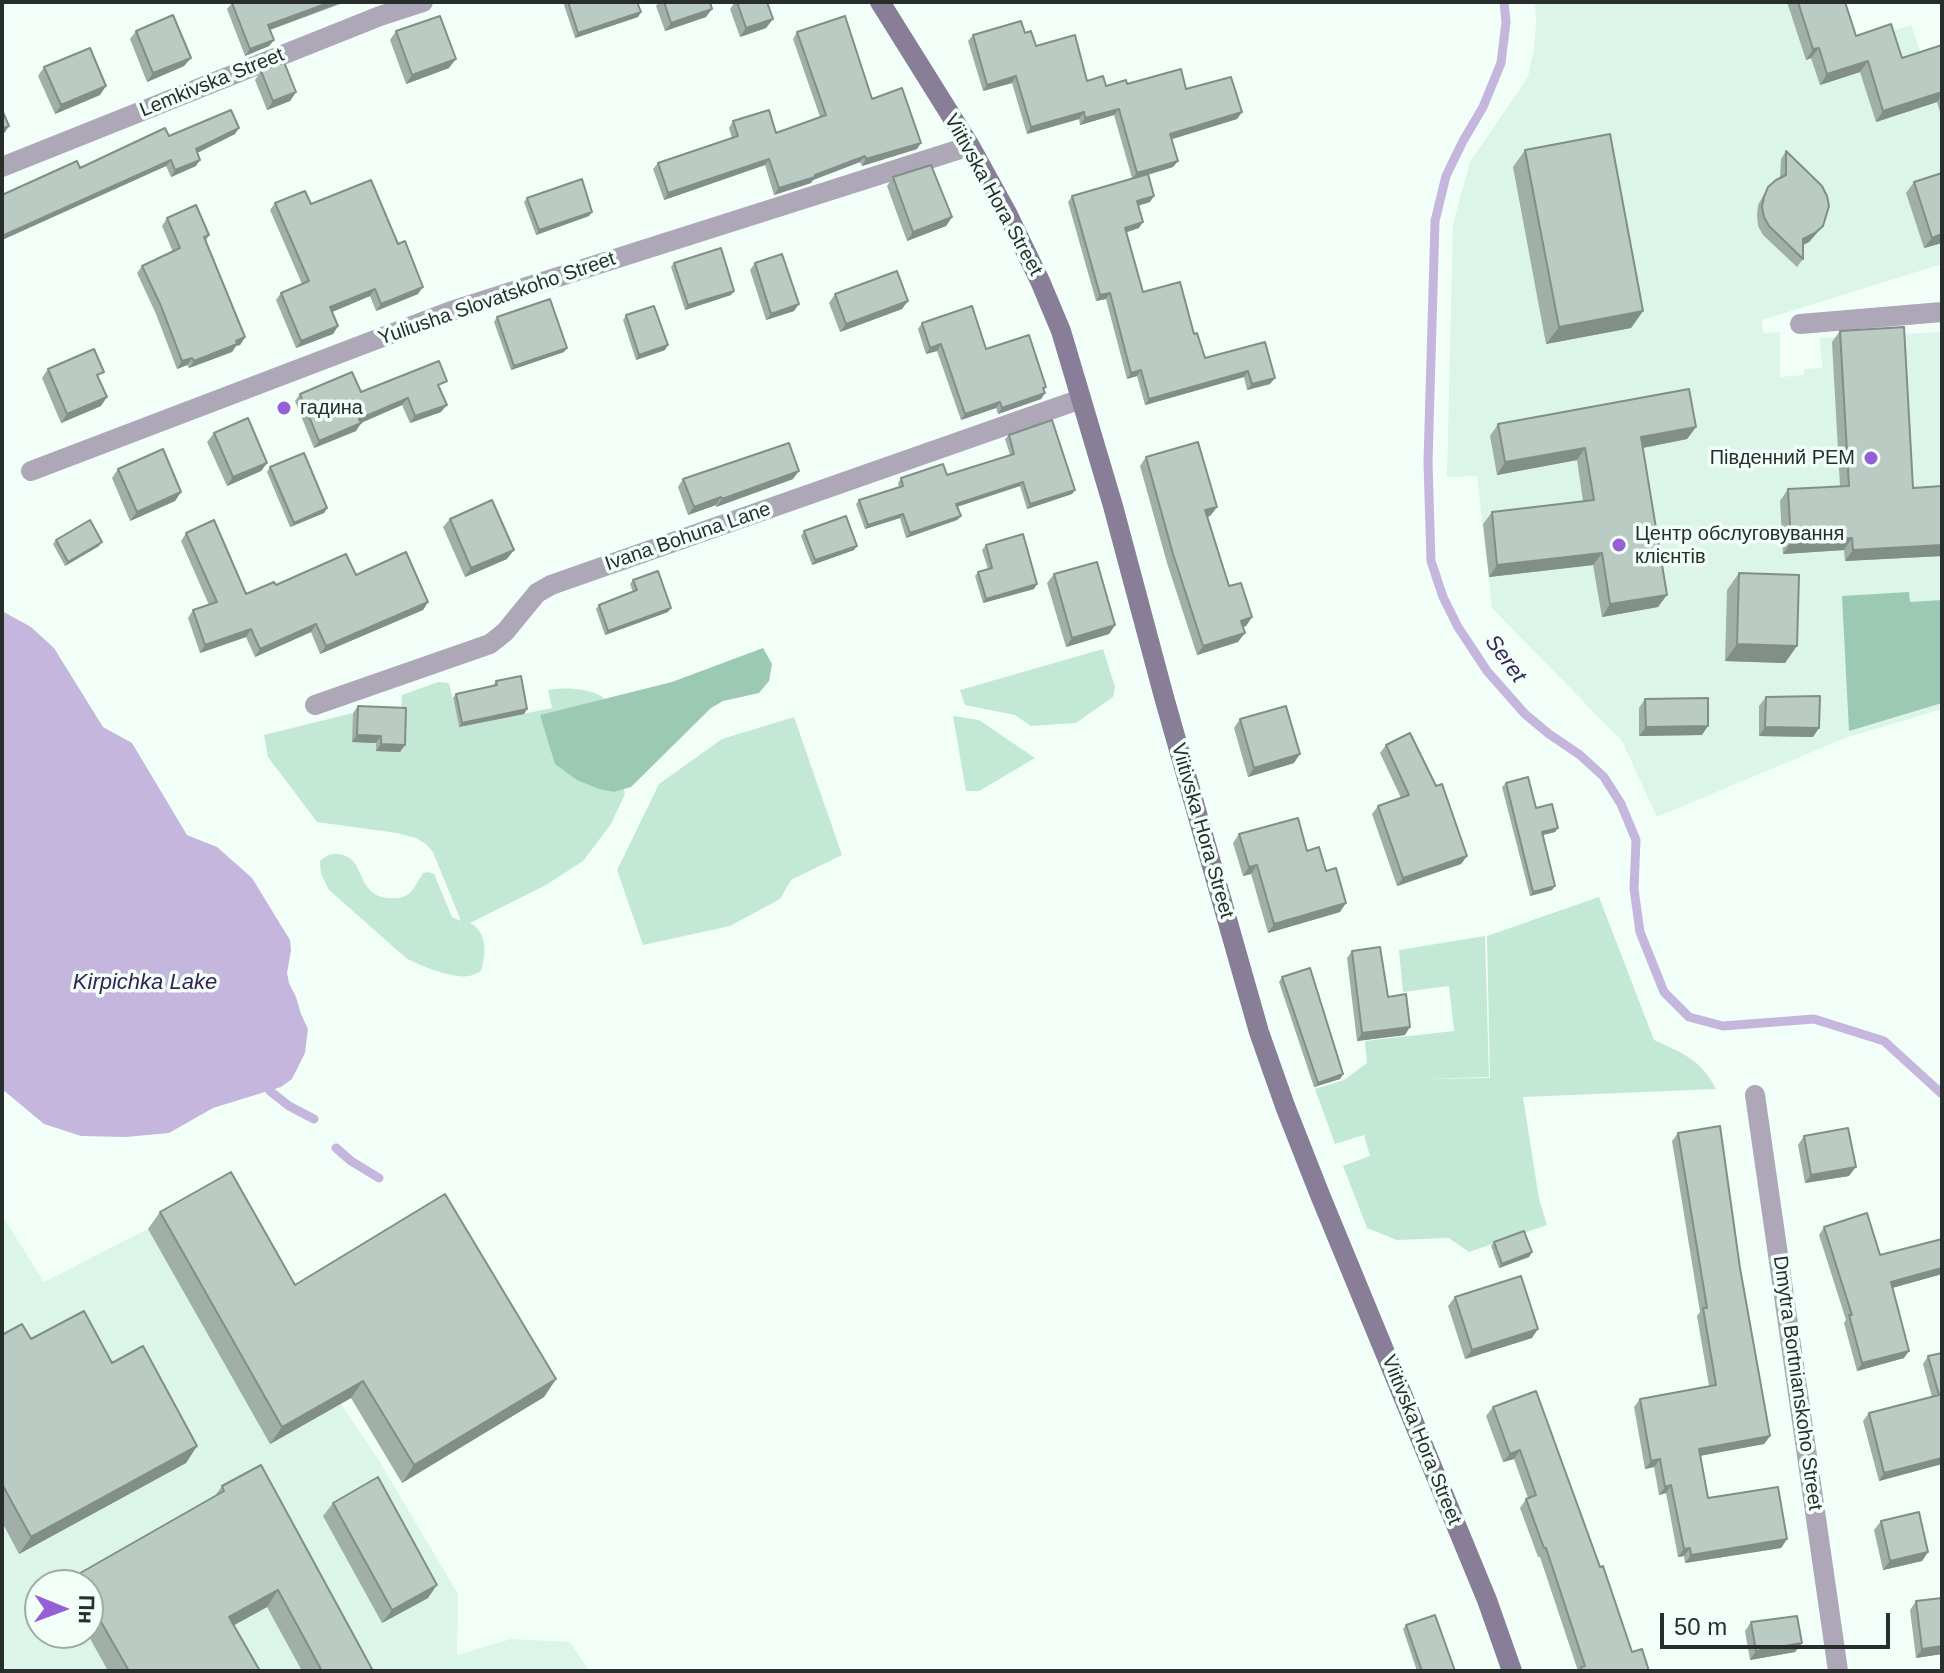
<!DOCTYPE html>
<meta charset="utf-8">
<style>
body{margin:0}
#map{position:relative;width:1944px;height:1673px;overflow:hidden;background:#f1fff8;font-family:Helvetica,sans-serif}
canvas{display:block}
.frame{position:absolute;inset:0;border:4px solid #272e2b;pointer-events:none}
.north{position:absolute;left:24px;top:1569px;width:80px;height:80px;box-sizing:border-box;background:#f1fff8;border:2px solid #a0aba6;border-radius:50%;rotate:91deg;font-size:22px;font-weight:700;line-height:32px;text-align:center;color:#272e2b}
.north::after{content:'';display:block;margin:auto;width:28px;height:36px;background:#965ed7;clip-path:polygon(50% 0,100% 100%,50% 72%,0 100%)}
.scale{position:absolute;left:1660px;top:1613px;width:230px;height:36px;box-sizing:border-box;border:4px solid #272e2b;border-top:0;padding-left:10px;font-size:24px;line-height:28px;white-space:nowrap;color:#272e2b;-webkit-text-stroke:6px #f1fff8;paint-order:stroke}
</style>
<div id="map">
<canvas width="1944" height="1673"></canvas>
<div class="frame"></div>
<div class="north">Пн</div>
<div class="scale">50 m</div>
</div>
<script>
const context = document.querySelector('canvas').getContext('2d');
context.lineJoin = 'round';
function fill(path, color) { context.fillStyle = color; context.fill(path, 'evenodd'); }
function strokePath(path, color, width, dash) { context.strokeStyle = color; context.lineWidth = width; context.lineCap = dash ? 'butt' : 'round'; context.setLineDash(dash || []); context.stroke(path); }
function write(font, color, halo, rows, align = 'center') {
  context.font = font + ' Helvetica,sans-serif'; context.lineWidth = 7; context.setLineDash([]); context.textBaseline = 'middle'; context.strokeStyle = halo; context.fillStyle = color; for (const [text, x, y, turn = 0] of rows) {
    context.save(); context.translate(x, y); context.rotate((+turn || 0) * Math.PI / 180); context.textAlign = isNaN(turn) ? turn : align; if (halo) context.strokeText(text, 0, 0); context.fillText(text, 0, 0); context.restore();
  }
}
const built = new Path2D(`
 M1535 2H1834L1848 46 1911 25 1923 59 1942 53V264L1762 320 1763 333 1780 332V377L1804 375V369L1822 368 1820 338 1942 332V709L1845 738 1657 817 1622 741 1492 608 1477 476 1447 477 1453 224 1470 162 1528 77 1534 49 1536 23Z
 M218 1189 341 1404 378 1459 458 1594 457 1655 511 1639 570 1642 589 1671H2V1215L44 1282 148 1229ZM40 1585H88V1633H40Z`);
const green = new Path2D(`
 M1103 649 1115 687 1113 697 1076 723 1031 726 1015 715 965 705 960 690Z
 M438 682 449 683 459 727 552 708 548 690C565 687 588 688 603 697L625 794 611 824 583 861 546 885 470 923C488 933 486 953 481 971 479 972 472 976 469 976 453 979 421 966 406 958L329 890 321 874 320 861C327 855 333 852 343 855 360 860 358 877 369 889 375 896 382 898 391 898 411 900 414 887 423 873L428 872 434 874 452 917 461 921 433 852 426 844 416 838 397 833 317 822 268 757 264 735 353 713 401 715 402 695Z
 M953 716 979 720 1035 758 979 791H966Z
 M794 717 842 855 791 880 780 899 730 926 643 945 617 870 659 784 722 739Z
 M1599 897 1654 1040C1682 1053 1701 1059 1716 1089L1523 1097 1539 1199 1547 1225 1469 1252 1449 1238 1397 1240 1367 1228 1343 1166 1370 1156 1364 1135 1335 1144 1315 1089 1344 1080 1367 1063 1365 1041 1454 1031 1449 986 1403 992 1399 950 1485 936 1489 1077 1419 1079 1490 1078 1487 936Z`);
const forest = new Path2D(`
 M1909 592 1910 602 1942 600V703L1849 731 1842 596Z
 M763 648 772 664 769 681 759 693 723 701 711 708 631 787 614 792 599 789 577 780 555 764 540 715 672 682Z`);
const water = new Path2D(`
 M2 611 31 627 54 648 103 727 132 743 187 835 217 847 252 878 290 940 291 950 287 973 289 983 296 997 301 1014 308 1029 305 1053 292 1079 281 1087 213 1108 169 1133 126 1137 81 1136 44 1124 2 1089Z`);
const stream = new Path2D(`
 M1504 2 1506 22 1501 63 1483 107 1463 141 1446 176 1435 221 1428 462 1431 561 1443 597 1458 627 1487 671 1525 714 1549 734 1580 755 1604 777 1621 804 1636 840 1634 889 1640 932 1664 992 1689 1017 1723 1026 1814 1019 1884 1041 1942 1094
 M270 1091 289 1106 314 1119
 M336 1148 351 1161 379 1178`);
const street = new Path2D(`
 M2 167 380 16 423 2
 M1800 324 1942 312
 M31 471 451 311 970 146
 M315 705 490 644 505 632 537 593 551 585 1081 399
 M1755 1095 1838 1671`);
const secondary = new Path2D(`
 M880 2 970 146 1007 213 1040 281 1061 331 1113 506 1164 697 1259 1032 1285 1106 1320 1195 1487 1600 1512 1671`);
const wall = new Path2D(`
 M563 2H637L641 12 638 17 575 38Z
 M659 2H710L706 17 665 31 656 6Z
 M735 2H767L773 19 766 28 740 37 730 9Z
 M1787 2H1845L1856 36 1902 58 1942 45V118L1937 102 1876 122 1860 72 1820 85 1811 58 1806 60Z
 M232 3H343L270 30 274 40 269 46 245 56 227 9Z
 M136 31 191 58 184 66 147 82 130 39Z
 M396 31 449 68 406 84 390 40Z
 M797 32 872 99 917 149 862 166 860 162 813 180 811 183 774 195 765 165 664 200 653 169 658 163 732 138 729 128 733 121 776 133 820 117 793 39Z
 M1025 33 1036 46 1087 81 1106 86 1127 84 1186 89 1242 112 1237 119 1172 139 1178 161 1173 167 1148 175 1150 202 1138 206 1139 228 1127 232 1143 292 1194 334 1205 358 1265 342 1270 384 1247 390 1244 377 1145 405 1137 376 1127 379 1106 299 1096 301 1068 202 1072 196 1132 178 1114 115 1080 125 1079 119 1027 134 1012 83 983 91 968 41 973 35Z
 M44 67 100 95 55 114 38 76Z
 M261 71 296 92 290 101 267 110 255 80Z
 M235 134 197 153 196 166 171 177 166 166 2 240V195L169 136Z
 M1525 150 1643 311 1631 328 1546 344 1513 167Z
 M1786 151 1823 226 1809 242 1803 245V259L1797 267 1763 235 1758 226 1757 215 1758 205 1768 187 1780 178 1781 159Z
 M1942 173V243L1924 248 1906 193 1914 182Z
 M893 177 952 217 946 226 907 241 887 186Z
 M527 198 589 216 536 235 524 202Z
 M275 203 311 204 418 294 376 311 370 296 332 312 338 326 333 334 296 348 276 300 281 293 302 284 270 210Z
 M167 218 209 235 206 241 245 337 240 345 236 346 232 352 189 368 187 365 177 369 156 314 137 273 142 266 173 252 162 226Z
 M674 263 734 291 731 295 685 310 671 267Z
 M755 263 794 311 766 320 750 270Z
 M835 294 902 309 840 332 829 303Z
 M626 315 665 350 636 360 623 320Z
 M497 317 564 352 511 370 494 322Z
 M922 323 986 349 1046 387 1044 390 1045 393 1041 399 998 414 996 408 961 420 937 351 926 354 918 329Z
 M1840 331 1913 488 1942 486V556L1845 561 1844 550 1783 554 1780 501 1788 489 1840 486 1832 342Z
 M48 369 99 379 101 406 61 423 42 378Z
 M442 388 440 389 441 412 410 423 402 405 361 423 356 431 314 448 295 401 300 394Z
 M1498 424 1696 427 1687 439 1643 448 1658 607 1602 617 1593 565 1489 577 1483 524 1492 512 1583 501 1577 460 1497 475 1490 436Z
 M214 433 267 463 261 471 227 486 207 442Z
 M1009 435 1075 490 1072 494 1027 509 1020 486 957 507 961 516 957 520 906 538 900 518 865 529 856 504 859 500 899 487 898 483 901 478 947 475 1010 455 1005 439Z
 M1146 457 1217 507 1210 516 1208 517 1229 586 1252 617 1246 626 1243 627 1238 642 1197 655 1167 563 1140 466Z
 M270 467 327 508 324 513 290 527 267 472Z
 M118 469 181 492 175 501 130 521 112 478Z
 M683 479H793L716 507V505L688 515 678 487Z
 M450 519 507 559 465 577 443 527Z
 M804 531 854 550 812 565 801 536Z
 M186 533 246 594 276 585 356 575 428 602 423 610 320 654 311 632 255 657 246 637 200 653 188 618 193 610 209 605 181 541Z
 M56 540 99 546 65 566 53 544Z
 M986 545 1034 589 983 603 975 576 978 572 988 569 982 550Z
 M1739 573 1785 663 1725 661 1727 590Z
 M1054 574 1115 625 1109 634 1066 647 1047 583Z
 M633 580 668 612 605 635 596 609 599 605 633 592 630 584Z
 M496 681 527 709 524 714 459 727 453 698 456 694 493 686Z
 M1766 697 1813 737 1759 736V706Z
 M1645 699 1702 735 1639 736V708Z
 M358 706 405 745 400 752 376 751V743L352 742 353 713Z
 M1240 719 1294 763 1248 777 1234 728Z
 M1386 745 1436 786 1467 856 1461 864 1397 886 1372 814 1378 806 1401 798 1380 753Z
 M1506 783 1558 828 1555 832 1543 835 1552 890 1530 896 1502 787Z
 M1239 834 1307 851 1326 871 1340 912 1268 933 1251 874 1243 876 1233 843Z
 M1352 951 1388 997 1405 1035 1357 1041 1347 958Z
 M1282 977 1343 1074 1340 1079 1314 1087 1279 982Z
 M1678 1133 1740 1268 1770 1436 1764 1444 1700 1456 1708 1498 1787 1539 1781 1548 1685 1563 1684 1556 1678 1557 1666 1493 1659 1495 1654 1467 1645 1469 1634 1407 1640 1399 1709 1386 1697 1316 1700 1312 1672 1141Z
 M1804 1136 1849 1176 1805 1183 1798 1145Z
 M160 1212 295 1285 556 1379 544 1397 402 1483 351 1398 270 1444 148 1229Z
 M1824 1227 1880 1255 1942 1239V1274L1892 1288 1904 1358 1857 1371 1844 1323 1846 1320 1819 1235Z
 M1494 1242 1532 1252 1529 1257 1499 1268 1491 1246Z
 M1455 1297 1532 1338 1465 1359 1448 1306Z
 M2 1335 31 1339 112 1363 197 1446 186 1463 19 1554 2 1522Z
 M1942 1353V1464L1879 1481 1863 1421 1869 1413 1932 1397 1923 1364 1928 1356Z
 M1536 1391 1632 1652 1649 1671H1578L1540 1557H1538L1520 1508 1526 1499 1528 1498 1514 1459 1503 1462 1486 1416 1493 1407Z
 M222 1486 371 1671H302L267 1607 234 1625 260 1671H108L87 1633H88V1585H68L75 1576 215 1496Z
 M333 1503 428 1598 382 1623 323 1516Z
 M1881 1521 1928 1552 1922 1561 1883 1570 1874 1530Z
 M1942 1598V1654L1916 1658 1910 1610 1916 1601Z
 M1751 1622 1802 1643 1795 1652 1750 1660 1745 1631Z
 M1406 1625 1455 1671H1417L1403 1629Z`);
const shadedWall = new Path2D(`
 M331 2H343L264 32 268 25Z
 M712 9 706 17 665 31 671 23Z
 M641 12 638 17 575 38 578 33Z
 M773 19 766 28 740 37 746 28Z
 M274 40 269 46 245 56 250 49Z
 M1819 48 1811 58 1806 60 1813 49Z
 M191 58 184 66 147 82 153 73Z
 M456 59 449 68 406 84 412 75Z
 M1868 61 1860 72 1820 85 1827 74Z
 M1016 76 1012 83 983 91 987 85Z
 M106 86 100 95 55 114 61 105Z
 M296 92 290 101 267 110 273 101Z
 M1942 92V94L1937 102 1876 122 1883 111Z
 M1119 109 1114 115 1080 125 1085 118Z
 M1084 112 1079 119 1027 134 1031 127Z
 M1242 112 1237 119 1166 141 1170 134Z
 M9 126 3 135H2V129Z
 M239 128 235 134 191 156 196 149Z
 M921 143 917 149 862 166 866 159Z
 M865 156 860 162 813 180 811 183 774 195 779 188Z
 M769 159 765 165 664 200 668 193Z
 M171 160 166 166 2 240V236Z
 M200 160 196 166 171 177 175 170Z
 M1178 161 1173 167 1132 179 1137 173Z
 M1154 196 1150 202 1133 207 1137 201Z
 M592 212 589 216 536 235 539 230Z
 M952 217 946 226 907 241 913 232Z
 M1143 222 1139 228 1121 234 1125 228Z
 M1823 226 1809 242 1797 248 1803 239Z
 M1942 234V243L1924 248 1932 238Z
 M423 287 418 294 376 311 381 304Z
 M375 289 370 296 325 315 330 307Z
 M734 291 731 295 685 310 688 305Z
 M1110 293 1106 299 1096 301 1100 295Z
 M908 301 902 309 840 332 846 324Z
 M799 304 794 311 766 320 771 314Z
 M1643 311 1631 328 1546 344 1559 327Z
 M338 326 333 334 296 348 301 341Z
 M245 337 240 345 236 346 232 352 189 368 194 361Z
 M941 344 937 351 926 354 930 348Z
 M668 345 665 350 636 360 639 355Z
 M567 348 564 352 511 370 514 366Z
 M192 358 187 365 177 369 182 361Z
 M1141 370 1137 376 1127 379 1131 373Z
 M1248 371 1244 377 1145 405 1149 399Z
 M1275 378 1270 384 1247 390 1252 384Z
 M1045 393 1041 399 998 414 1002 408Z
 M107 397 101 406 61 423 67 414Z
 M408 398 402 405 354 426 359 419Z
 M1000 402 996 408 961 420 965 414Z
 M447 405 441 412 410 423 415 416Z
 M361 423 356 431 314 448 319 441Z
 M1696 427 1687 439 1632 450 1641 437Z
 M1585 448 1577 460 1497 475 1505 462Z
 M267 463 261 471 227 486 233 477Z
 M799 471 793 479 716 507 722 499Z
 M1023 482 1020 486 953 508 956 504Z
 M1075 490 1072 494 1027 509 1030 504Z
 M181 492 175 501 130 521 137 512Z
 M721 497 716 505 688 515 694 507Z
 M1217 507 1210 516 1199 519 1205 510Z
 M327 508 324 513 290 527 294 523Z
 M903 514 900 518 865 529 868 525Z
 M961 516 957 520 906 538 910 533Z
 M1852 538 1844 550 1783 554 1791 542Z
 M102 542 99 546 65 566 68 562Z
 M1942 545V556L1845 561 1853 550Z
 M857 546 854 550 812 565 815 560Z
 M514 550 507 559 465 577 471 568Z
 M1602 553 1593 565 1489 577 1497 565Z
 M1037 584 1034 589 983 603 986 599Z
 M1667 595 1658 607 1602 617 1610 604Z
 M428 602 423 610 320 654 326 646Z
 M671 608 668 612 605 635 608 631Z
 M1252 617 1246 626 1234 630 1241 621Z
 M316 624 311 632 255 657 260 649Z
 M1115 625 1109 634 1066 647 1072 638Z
 M251 629 246 637 200 653 205 645Z
 M1245 633 1238 642 1197 655 1203 646Z
 M1737 644 1797 646 1785 663 1725 661Z
 M527 709 524 714 459 727 462 723Z
 M1708 726 1702 735 1639 736 1646 727Z
 M1765 727 1819 728 1813 737 1759 736Z
 M357 735 381 736 376 743 352 742Z
 M381 744 405 745 400 752 376 751Z
 M1300 754 1294 763 1248 777 1254 768Z
 M1558 828 1555 832 1539 836 1542 832Z
 M1467 856 1461 864 1397 886 1403 878Z
 M1257 865 1251 874 1243 876 1249 867Z
 M1555 886 1552 890 1530 896 1533 892Z
 M1346 903 1340 912 1268 933 1274 924Z
 M1410 1027 1405 1035 1357 1041 1362 1033Z
 M1343 1074 1340 1079 1314 1087 1318 1083Z
 M1856 1167 1849 1176 1805 1183 1811 1175Z
 M1532 1252 1529 1257 1499 1268 1502 1264Z
 M1942 1268V1274L1885 1290 1891 1282Z
 M1538 1329 1532 1338 1465 1359 1472 1350Z
 M1909 1351 1904 1358 1857 1371 1862 1363Z
 M556 1379 544 1397 402 1483 414 1465Z
 M363 1381 351 1398 270 1444 282 1427Z
 M1770 1436 1764 1444 1693 1457 1699 1449Z
 M197 1446 186 1463 19 1554 31 1537Z
 M1520 1450 1514 1459 1503 1462 1510 1454Z
 M1942 1458V1464L1879 1481 1884 1473Z
 M1660 1459 1654 1467 1645 1469 1651 1461Z
 M1671 1485 1666 1493 1659 1495 1665 1487Z
 M1787 1539 1781 1548 1685 1563 1691 1555Z
 M1690 1548 1684 1556 1678 1557 1684 1549Z
 M1928 1552 1922 1561 1883 1570 1890 1561Z
 M437 1585 428 1598 382 1623 392 1610Z
 M278 1590 267 1607 218 1634 229 1617Z
 M1802 1643 1795 1652 1750 1660 1756 1651Z
 M1942 1646V1654L1916 1658 1922 1649Z`);
const building = new Path2D(`
 M234 2H331L268 25 274 40 250 49 232 3Z
 M568 2H637L641 12 578 33Z
 M664 2H710L712 9 671 23Z
 M737 2H767L773 19 746 28Z
 M1798 2H1845L1856 36 1891 24 1902 58 1942 45V92L1883 111 1868 61 1827 74 1819 48 1813 49Z
 M173 15 191 58 153 73 136 31Z
 M440 16 456 59 412 75 396 31Z
 M845 16 872 99 902 88 921 143 866 159 865 156 815 175V177L779 188 769 159 668 193 658 163 738 136 733 121 769 110 776 133 826 115 797 32Z
 M1021 21 1025 33 1031 31 1036 46 1075 35 1087 81 1103 76 1106 86 1126 80 1127 84 1181 69 1186 89 1231 77 1242 112 1170 134 1178 161 1137 173 1119 109 1085 118 1084 112 1031 127 1016 76 987 85 973 35Z
 M90 48 106 86 61 105 44 67Z
 M284 62 296 92 273 101 261 71Z
 M2 110 9 126 2 129Z
 M231 110 239 128 196 149 200 160 175 170 171 160 2 236V195L77 161 80 168 165 128 169 136Z
 M1610 134 1643 311 1559 327 1525 150Z
 M1786 151 1822 186 1827 196 1829 206 1823 226 1815 233 1803 239V259L1769 226 1764 217 1762 207 1764 197 1768 187 1776 180 1786 175Z
 M931 165 952 217 913 232 893 177Z
 M1942 173V234L1932 238 1914 182Z
 M1148 174 1154 196 1137 201 1143 222 1125 228 1143 292 1180 282 1194 334 1197 333 1205 358 1265 342 1275 378 1252 384 1248 371 1149 399 1141 370 1131 373 1110 293 1100 295 1072 196Z
 M582 179 592 212 539 230 527 198Z
 M371 180 398 244 405 241 423 287 381 304 375 289 330 307 338 326 301 341 281 293 309 281 275 203 305 191 311 204Z
 M196 205 209 235 204 237 245 337 236 341 237 344 194 361 192 358 182 361 161 306 142 266 180 248 167 218Z
 M721 248 734 291 688 305 674 263Z
 M782 254 799 304 771 314 755 263Z
 M897 271 908 301 846 324 835 294Z
 M550 299 567 348 514 366 497 317Z
 M654 306 668 345 639 355 626 315Z
 M972 306 986 349 1029 335 1046 387 1043 388 1045 393 1002 408 1000 402 965 414 941 344 930 348 922 323Z
 M1904 327 1913 488 1942 486V545L1853 550 1852 538 1791 542 1788 489 1849 486 1840 331Z
 M94 349 104 372 97 375 107 397 67 414 48 369Z
 M439 361 447 381 438 385 447 405 415 416 408 398 359 419 361 423 319 441 300 394 352 372 361 392Z
 M1689 389 1696 427 1641 437 1667 595 1610 604 1602 553 1497 565 1492 512 1594 500 1585 448 1505 462 1498 424Z
 M248 418 267 463 233 477 214 433Z
 M1052 420 1075 490 1030 504 1023 482 956 504 961 516 910 533 903 514 868 525 859 500 903 486 901 478 943 464 947 475 1014 454 1009 435Z
 M1198 442 1217 507 1205 510 1229 586 1241 583 1252 617 1241 621 1245 633 1203 646 1173 554 1146 457Z
 M789 443 799 471 722 499 721 497 694 507 683 479Z
 M163 449 181 492 137 512 118 469Z
 M304 453 327 508 294 523 270 467Z
 M492 500 514 550 471 568 450 519Z
 M846 516 857 546 815 560 804 531Z
 M90 520 102 542 68 562 56 540Z
 M214 520 246 594 274 582 276 585 346 554 356 575 406 552 428 602 326 646 316 624 260 649 251 629 205 645 193 610 217 602 186 533Z
 M1023 534 1037 584 986 599 978 572 992 568 986 545Z
 M1097 562 1115 625 1072 638 1054 574Z
 M658 571 671 608 608 631 599 605 637 590 633 580Z
 M1739 573 1799 575 1797 646 1737 644Z
 M521 676 527 709 462 723 456 694 497 685 496 681Z
 M1820 696 1819 728 1765 727 1766 697Z
 M1708 698V726L1646 727 1645 699Z
 M358 706 406 708 405 745 381 744V736L357 735Z
 M1286 706 1300 754 1254 768 1240 719Z
 M1410 733 1436 786 1442 784 1467 856 1403 878 1378 806 1409 795 1386 745Z
 M1528 777 1536 808 1552 804 1558 828 1542 832 1555 886 1533 892 1506 783Z
 M1298 818 1307 851 1319 847 1326 871 1336 868 1346 903 1274 924 1257 865 1249 867 1239 834Z
 M1380 947 1388 997 1406 994 1410 1027 1362 1033 1352 951Z
 M1310 968 1343 1074 1318 1083 1282 977Z
 M1720 1126 1740 1268 1770 1436 1699 1449 1708 1498 1778 1487 1787 1539 1691 1555 1690 1548 1684 1549 1671 1485 1665 1487 1660 1459 1651 1461 1640 1399 1716 1385 1703 1308H1707L1678 1133Z
 M1848 1128 1856 1167 1811 1175 1804 1136Z
 M231 1172 295 1285 445 1194 556 1379 414 1465 363 1381 282 1427 160 1212Z
 M1867 1213 1880 1255 1942 1239V1268L1891 1282 1909 1351 1862 1363 1849 1315H1852L1824 1227Z
 M1524 1231 1532 1252 1502 1264 1494 1242Z
 M1521 1276 1538 1329 1472 1350 1455 1297Z
 M84 1311 112 1363 143 1346 197 1446 31 1537 2 1484V1335L22 1324 31 1339Z
 M1942 1353V1458L1884 1473 1869 1413 1939 1395 1928 1356Z
 M1536 1391 1600 1567 1603 1566 1632 1652 1642 1649 1649 1671H1582L1581 1667 1585 1666 1546 1548H1544L1526 1499 1536 1495 1520 1450 1510 1454 1493 1407Z
 M261 1465 372 1669 368 1671H322L278 1590 229 1617 260 1671H129L88 1599V1585H80L75 1576 224 1491 222 1486Z
 M378 1477 437 1585 392 1610 333 1503Z
 M1919 1512 1928 1552 1890 1561 1881 1521Z
 M1942 1598V1646L1922 1649 1916 1601Z
 M1435 1615 1455 1671H1422L1406 1625Z
 M1797 1616 1802 1643 1756 1651 1751 1622Z`);
const markers = [
 [284,408,8,"#965ed7"],
 [1871,458,8,"#965ed7"],
 [1619,545,8,"#965ed7"]
];
const streetNames = [
 ["Lemkivska Street",212,83,-22],
 ["Viitivska Hora Street",993,195,61],
 ["Yuliusha Slovatskoho Street",497,299,-19],
 ["Ivana Bohuna Lane",688,537,-19],
 ["Viitivska Hora Street",1202,831,74],
 ["Dmytra Bortnianskoho Street",1797,1383,82],
 ["Viitivska Hora Street",1421,1440,68]
];
const poiNames = [
 ["гадина",300,408],
 ["Південний РЕМ",1855,458,"right"],
 ["Центр обслуговування",1635,534],
 ["клієнтів",1635,557]
];
const waterNames = [
 ["Seret",1505,659,54],
 ["Kirpichka Lake",145,983]
];
fill(built, '#dbf5e9');
fill(green, '#c3e8d6');
fill(forest, '#9cc9b4');
fill(water, '#c5b6dd');
strokePath(stream, '#c5b6dd', 9);
strokePath(street, '#ada7b8', 20);
strokePath(secondary, '#887e97', 20);
fill(wall, '#a0afa8');
fill(shadedWall, '#828e88');
fill(building, '#bacbc3');
strokePath(building, '#828e88', 2);
for (const [x, y, r, color] of markers) { const dot = new Path2D(); dot.arc(x, y, r, 0, 2 * Math.PI); context.fillStyle = color; context.fill(dot); strokePath(dot, '#f1fff8', 3); }
write('20px', '#272e2b', '#f1fff8', streetNames);
write('20px', '#272e2b', '#f1fff8', poiNames, 'left');
write('italic 22px', '#382253', '#f1fff8', waterNames);
</script>
